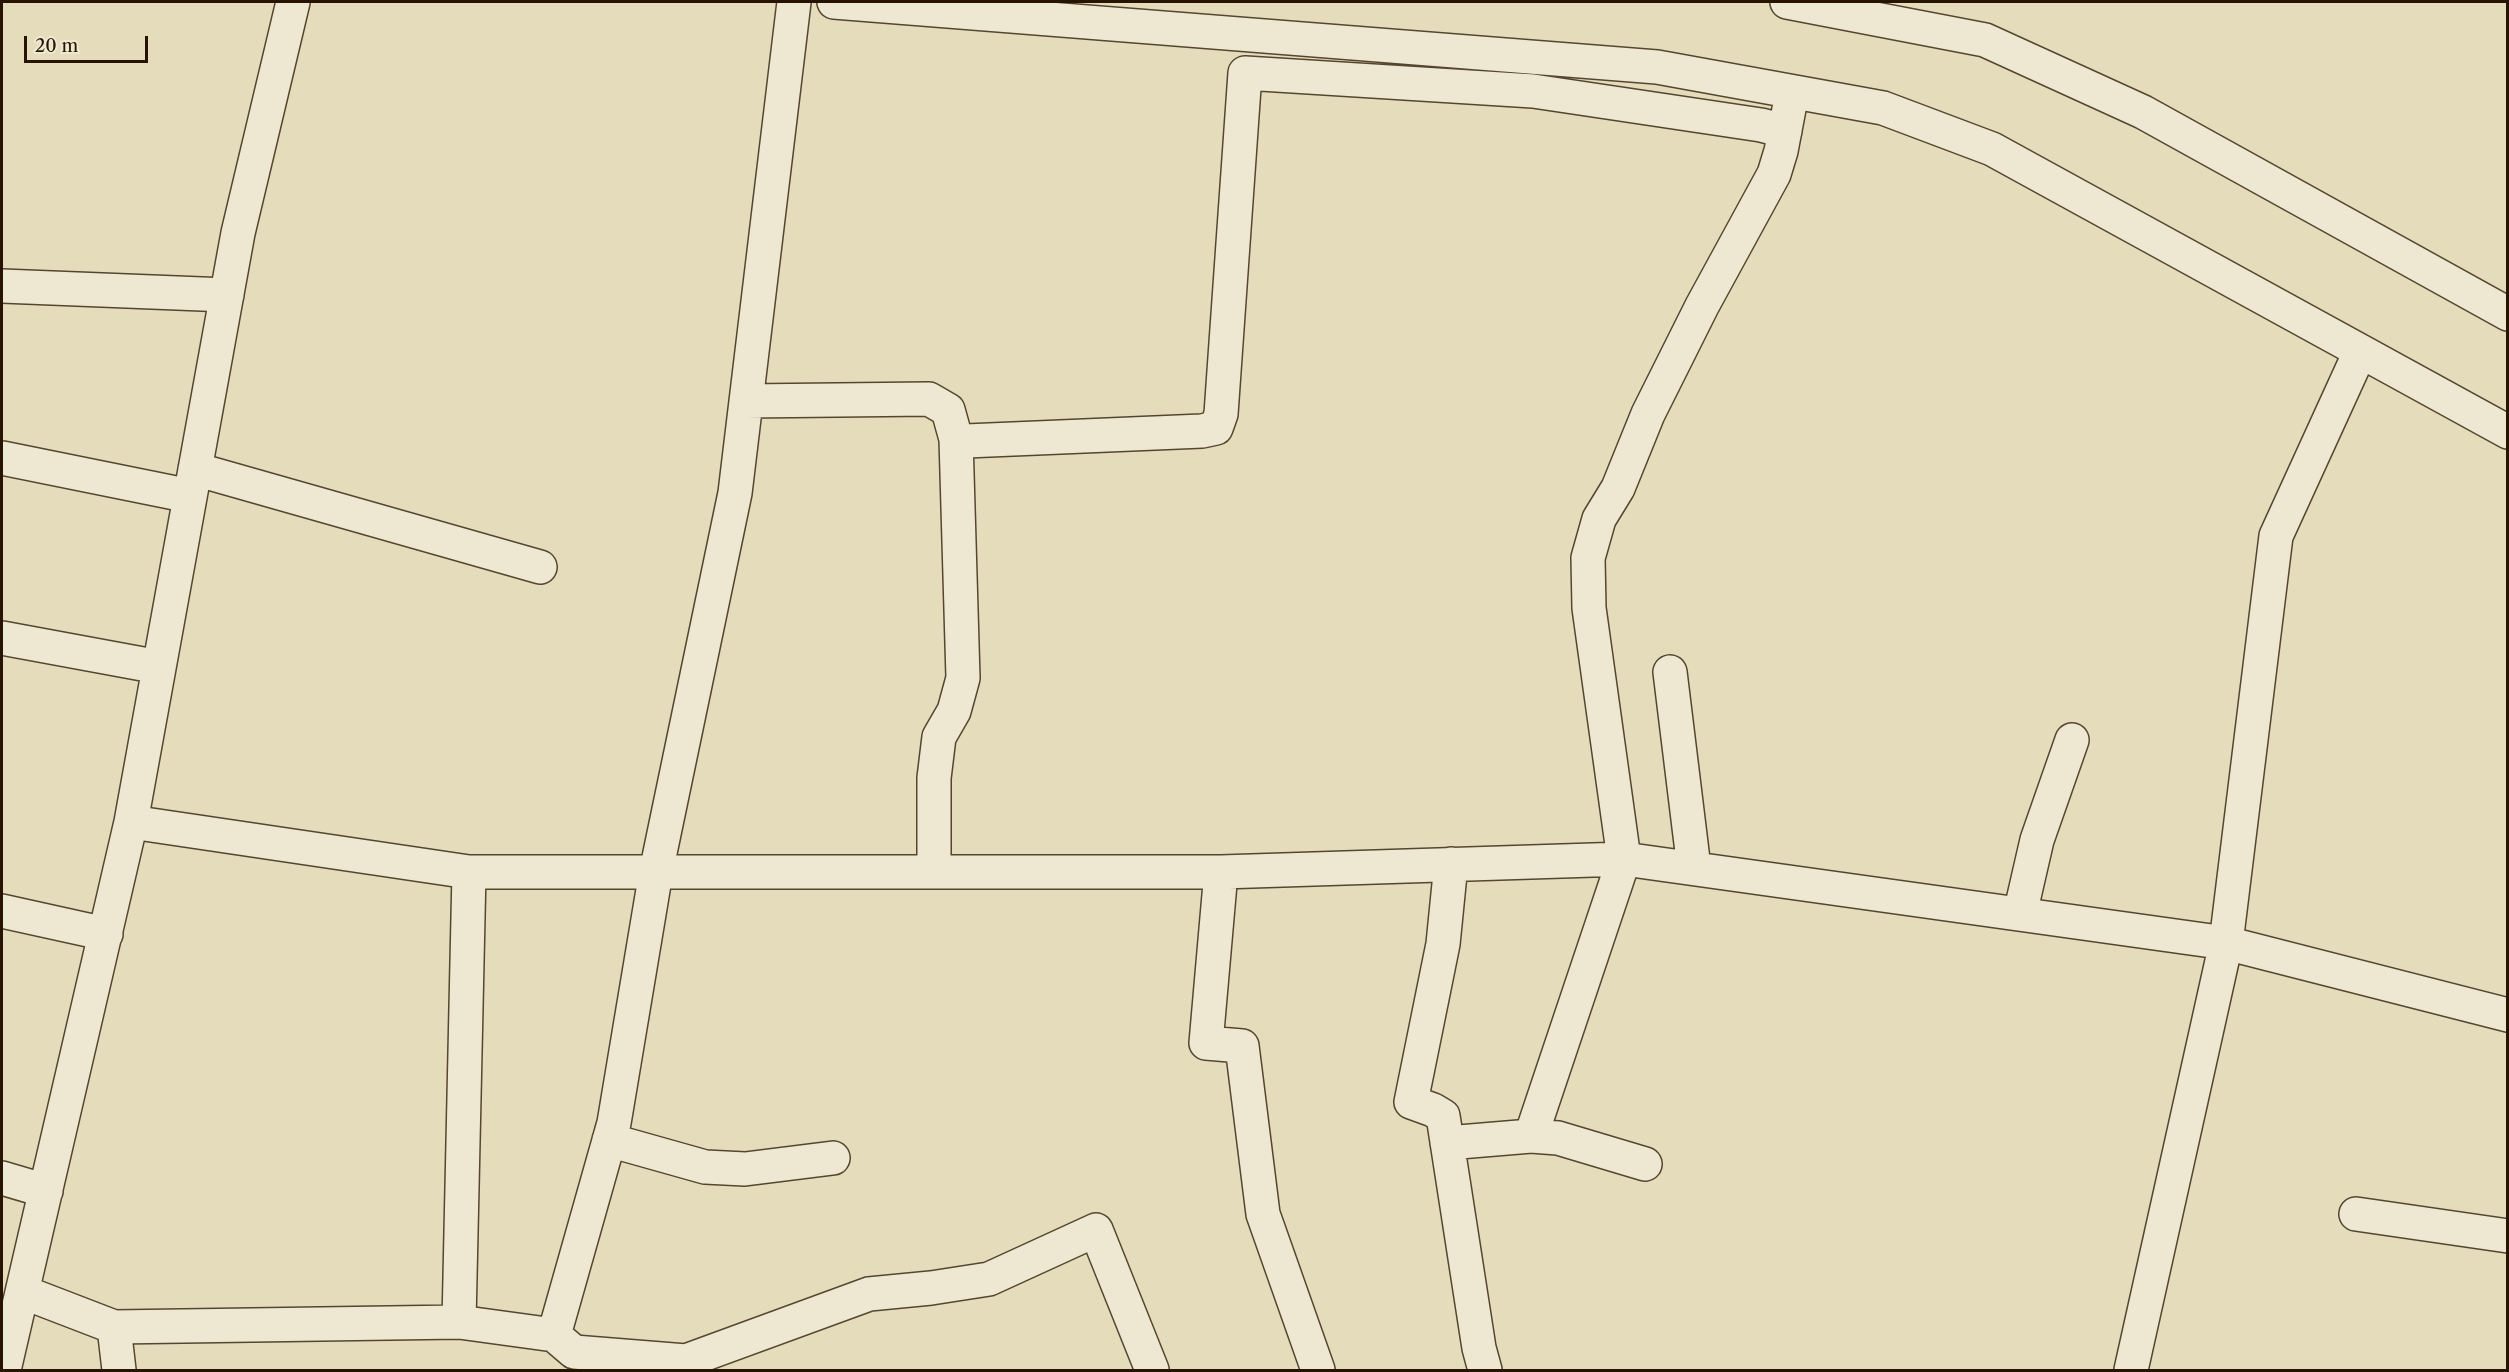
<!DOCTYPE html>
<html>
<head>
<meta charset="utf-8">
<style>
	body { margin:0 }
	#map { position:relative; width:2509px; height:1372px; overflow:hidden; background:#e5dcbc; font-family:"Libre Caslon Text",serif }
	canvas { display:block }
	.frame { position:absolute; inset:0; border:3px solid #261400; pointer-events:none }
	.scale { position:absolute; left:24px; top:36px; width:124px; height:27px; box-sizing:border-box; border:3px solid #261400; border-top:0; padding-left:8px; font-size:18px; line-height:21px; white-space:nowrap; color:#261400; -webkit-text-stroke:4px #eee8d3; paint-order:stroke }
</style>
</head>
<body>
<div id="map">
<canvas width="2509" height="1372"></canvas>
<div class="frame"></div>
<div class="scale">20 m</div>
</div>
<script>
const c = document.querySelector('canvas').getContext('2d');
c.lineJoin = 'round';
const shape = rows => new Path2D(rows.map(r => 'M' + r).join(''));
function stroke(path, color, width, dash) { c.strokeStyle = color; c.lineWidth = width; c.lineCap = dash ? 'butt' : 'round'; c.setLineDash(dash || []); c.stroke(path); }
const minor = shape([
	[834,2,1657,67,1883,108,1992,149,2508,432],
	[1787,2,1985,40,2143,112,2508,314],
	[2,286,227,295],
	[746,401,929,399,948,410,956,439,966,441,1202,431,1216,428,1221,414,1245,73,1533,91,1761,125,1785,131],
	[2,458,190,496],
	[195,469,540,567],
	[2,638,159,667],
	[1670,672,1694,868],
	[131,822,469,872,1221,872,1624,859,2226,943,2508,1015],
	[1451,864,1443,944,1411,1102,1433,1110,1443,1116,1479,1348,1485,1370],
	[934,872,934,778,939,737,954,711,963,678,956,439],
	[1221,872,1206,1043,1242,1046,1263,1214,1318,1370],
	[2,911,106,934],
	[2020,914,2037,840,2072,740],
	[1531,1136,1624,859,1589,608,1588,558,1599,519,1618,488,1648,414,1702,306,1774,174,1781,151,1789,109],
	[609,1140,705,1167,745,1169,833,1158],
	[1447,1143,1531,1136,1558,1138,1645,1164],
	[2,1178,46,1191],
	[2356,1214,2508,1236],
	[23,1292,114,1327,459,1322,554,1335,574,1352,686,1361,869,1294,931,1288,989,1279,1096,1230,1152,1370],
	[459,1322,469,872],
	[114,1327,119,1370],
	[554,1335,614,1123,656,872,735,493,794,2],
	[4,1370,131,822,238,233,293,2],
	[2131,1370,2226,943,2276,536,2360,352]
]);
stroke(minor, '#56462f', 36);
stroke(minor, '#eee8d3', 33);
</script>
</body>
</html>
